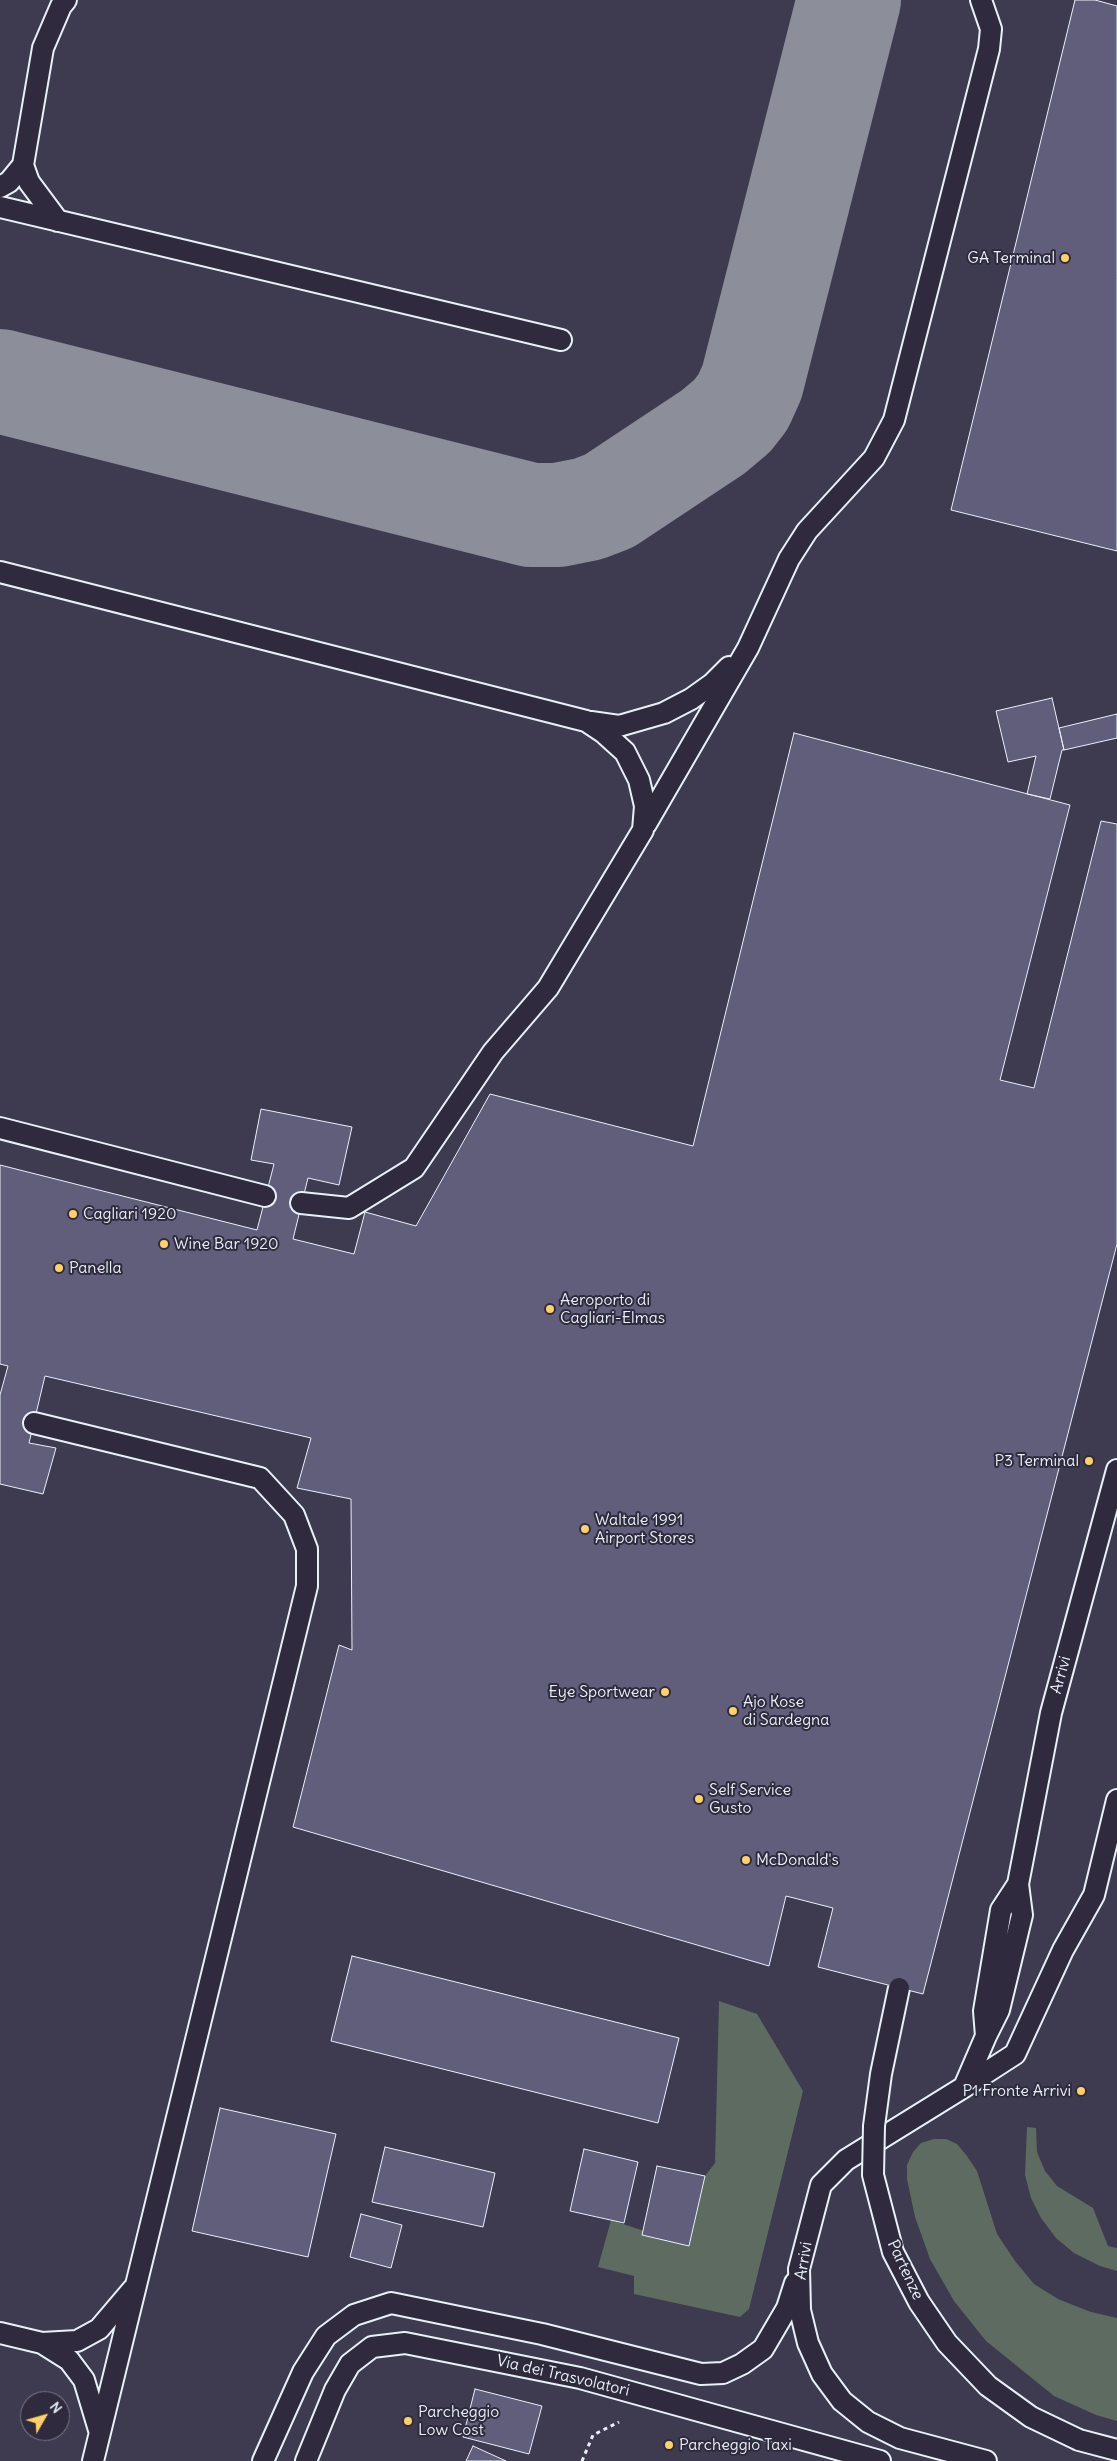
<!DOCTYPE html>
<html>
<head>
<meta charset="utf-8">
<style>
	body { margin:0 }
	#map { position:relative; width:1117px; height:2461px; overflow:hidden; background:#2f2a3d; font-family:Delius,sans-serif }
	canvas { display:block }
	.north { position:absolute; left:20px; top:2391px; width:50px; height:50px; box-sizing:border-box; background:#2f2a3d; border:1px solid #797a88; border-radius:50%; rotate:52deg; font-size:14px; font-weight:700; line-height:20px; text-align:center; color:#e8f1f8 }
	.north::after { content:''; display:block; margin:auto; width:18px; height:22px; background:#ffd166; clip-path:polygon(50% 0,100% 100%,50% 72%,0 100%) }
</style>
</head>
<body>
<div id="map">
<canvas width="1117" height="2461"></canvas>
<div class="north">N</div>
</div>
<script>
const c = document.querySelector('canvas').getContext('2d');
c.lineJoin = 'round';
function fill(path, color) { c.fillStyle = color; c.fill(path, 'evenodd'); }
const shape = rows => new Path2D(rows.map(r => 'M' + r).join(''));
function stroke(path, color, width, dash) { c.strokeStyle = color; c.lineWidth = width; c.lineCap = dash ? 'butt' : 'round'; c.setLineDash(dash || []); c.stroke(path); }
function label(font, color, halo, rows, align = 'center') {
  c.font = font + ' Delius,sans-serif'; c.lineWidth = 4; c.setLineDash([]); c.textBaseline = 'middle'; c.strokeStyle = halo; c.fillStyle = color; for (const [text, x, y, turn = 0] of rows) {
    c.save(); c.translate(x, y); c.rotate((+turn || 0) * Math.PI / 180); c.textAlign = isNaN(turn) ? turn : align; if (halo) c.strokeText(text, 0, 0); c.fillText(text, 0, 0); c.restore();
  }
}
fill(shape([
	[0,0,1117,0,1117,2461,0,2461],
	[30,2401,60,2401,60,2431,30,2431]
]), '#3e3a50');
fill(shape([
	[719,2001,757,2014,803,2091,749,2309,740,2317,634,2294,634,2276,598,2267,611,2220,689,2246,705,2176,715,2163],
	[1027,2127,1036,2128,1037,2152,1045,2171,1057,2186,1093,2208,1108,2246,1117,2248,1117,2271,1100,2266,1074,2253,1056,2238,1041,2218,1031,2198,1025,2175],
	[934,2139,946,2139,957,2144,967,2156,977,2171,997,2234,1015,2261,1034,2284,1058,2299,1091,2312,1117,2318,1117,2421,1096,2415,1054,2396,986,2341,954,2301,930,2259,915,2217,907,2179,907,2165,913,2152,921,2143]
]), '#5d6b61');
stroke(shape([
	[0,381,531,515,558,515,588,509,609,501,713,432,732,416,743,402,752,382,849,0]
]), '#8c8e9a', 104);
const building = shape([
	[1075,0,1095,0,1117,6,1117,551,951,510,1075,0],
	[1052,698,1064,750,1062,750,1050,799,1027,794,1036,756,1008,762,996,711,1052,698],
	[1117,714,1117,738,1064,750,1059,728,1117,714],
	[794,733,1070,805,1000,1080,1034,1088,1101,821,1117,824,1117,1244,923,1994,818,1967,833,1908,786,1896,769,1966,293,1827,339,1645,352,1650,351,1499,297,1488,311,1438,45,1376,29,1443,56,1448,43,1494,0,1484,0,1395,8,1366,0,1364,0,1165,257,1230,274,1164,251,1160,261,1109,352,1127,339,1185,308,1178,293,1239,354,1254,365,1212,416,1226,490,1094,693,1146,794,733],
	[352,1956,679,2038,658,2123,331,2041,352,1956],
	[220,2108,336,2134,308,2257,192,2231,220,2108],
	[385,2147,495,2173,483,2227,372,2202,385,2147],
	[584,2149,638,2162,624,2223,570,2211,584,2149],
	[657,2166,705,2176,689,2246,642,2235,657,2166],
	[361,2214,402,2225,391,2268,350,2257,361,2214],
	[475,2389,542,2406,529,2454,463,2437,475,2389],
	[473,2446,506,2461,466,2461,473,2446]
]);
fill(building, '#615e7c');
stroke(building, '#e8f1f8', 1);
const service = shape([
	[23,165,29,182,58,221],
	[0,187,9,182,23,165,43,48,61,6,66,0],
	[0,207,561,340],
	[0,572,586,721,604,733,625,752,639,780,645,806,643,830,548,988,493,1052,414,1168,349,1208,301,1203],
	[591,722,619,726,664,713,691,699,712,684,729,667],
	[646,824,748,648,789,559,807,531,874,458,894,420,989,49,991,29,981,0],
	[0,1128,265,1196],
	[34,1423,260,1478,294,1515,307,1549,307,1586,93,2461],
	[986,2036,999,2010,1022,1915,1018,1884],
	[964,2087,1015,2054,1063,1950,1094,1895,1117,1800],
	[0,2333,42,2343,69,2360,84,2380,99,2430],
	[42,2343,77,2341,99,2329,133,2289],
	[1079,2440,1117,2450],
	[263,2461,303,2372,326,2336,354,2315,391,2303,542,2334,701,2374,723,2373,742,2364,763,2349,787,2308,795,2283],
	[306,2461,335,2390,350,2364,372,2347,405,2343,580,2378,880,2461],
	[986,2461,900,2438,868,2422,842,2401,822,2374,808,2343,800,2310,799,2269,821,2185,846,2160,964,2087,986,2036,984,2011,1001,1910,1018,1884,1051,1713,1117,1470]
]);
stroke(service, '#e8f1f8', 24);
stroke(shape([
	[582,2461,593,2435,619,2422]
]), '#e8f1f8', 3, [4, 4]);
stroke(service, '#2f2a3d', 20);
const serviceBridge = shape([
	[899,1988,881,2074,874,2126,873,2175,893,2252,919,2302,947,2343,988,2386,1031,2417,1079,2440]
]);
stroke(serviceBridge, '#e8f1f8', 24, []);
stroke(serviceBridge, '#2f2a3d', 20);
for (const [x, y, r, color] of [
	[1065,258,5,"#ffd166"],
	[73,1214,5,"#ffd166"],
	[164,1244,5,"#ffd166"],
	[59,1268,5,"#ffd166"],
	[550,1309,5,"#ffd166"],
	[1089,1461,5,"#ffd166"],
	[585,1529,5,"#ffd166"],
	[665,1692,5,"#ffd166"],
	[733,1711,5,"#ffd166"],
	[699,1799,5,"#ffd166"],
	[746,1860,5,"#ffd166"],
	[1081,2091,5,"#ffd166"],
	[408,2421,5,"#ffd166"],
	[669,2445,5,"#ffd166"]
]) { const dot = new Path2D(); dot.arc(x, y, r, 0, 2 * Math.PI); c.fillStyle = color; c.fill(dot); stroke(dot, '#2f2a3d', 2); }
label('16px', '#e8f1f8', '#2f2a3d', [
	["GA Terminal",1055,258,"right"],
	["Cagliari 1920",83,1214],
	["Wine Bar 1920",174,1244],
	["Panella",69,1268],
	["Aeroporto di",560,1300],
	["Cagliari-Elmas",560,1318],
	["P3 Terminal",1079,1461,"right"],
	["Waltale 1991",595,1520],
	["Airport Stores",595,1538],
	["Eye Sportwear",655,1692,"right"],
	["Ajo Kose",743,1702],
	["di Sardegna",743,1720],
	["Self Service",709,1790],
	["Gusto",709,1808],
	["McDonald's",756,1860],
	["P1 Fronte Arrivi",1071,2091,"right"],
	["Parcheggio",418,2412],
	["Low Cost",418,2430],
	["Parcheggio Taxi",679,2445]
], 'left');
label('16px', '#e8f1f8', '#2f2a3d', [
	["Arrivi",1061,1675,-75],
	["Arrivi",804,2261,-81],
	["Partenze",905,2270,65],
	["Via dei Trasvolatori",563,2376,13]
]);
</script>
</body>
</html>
